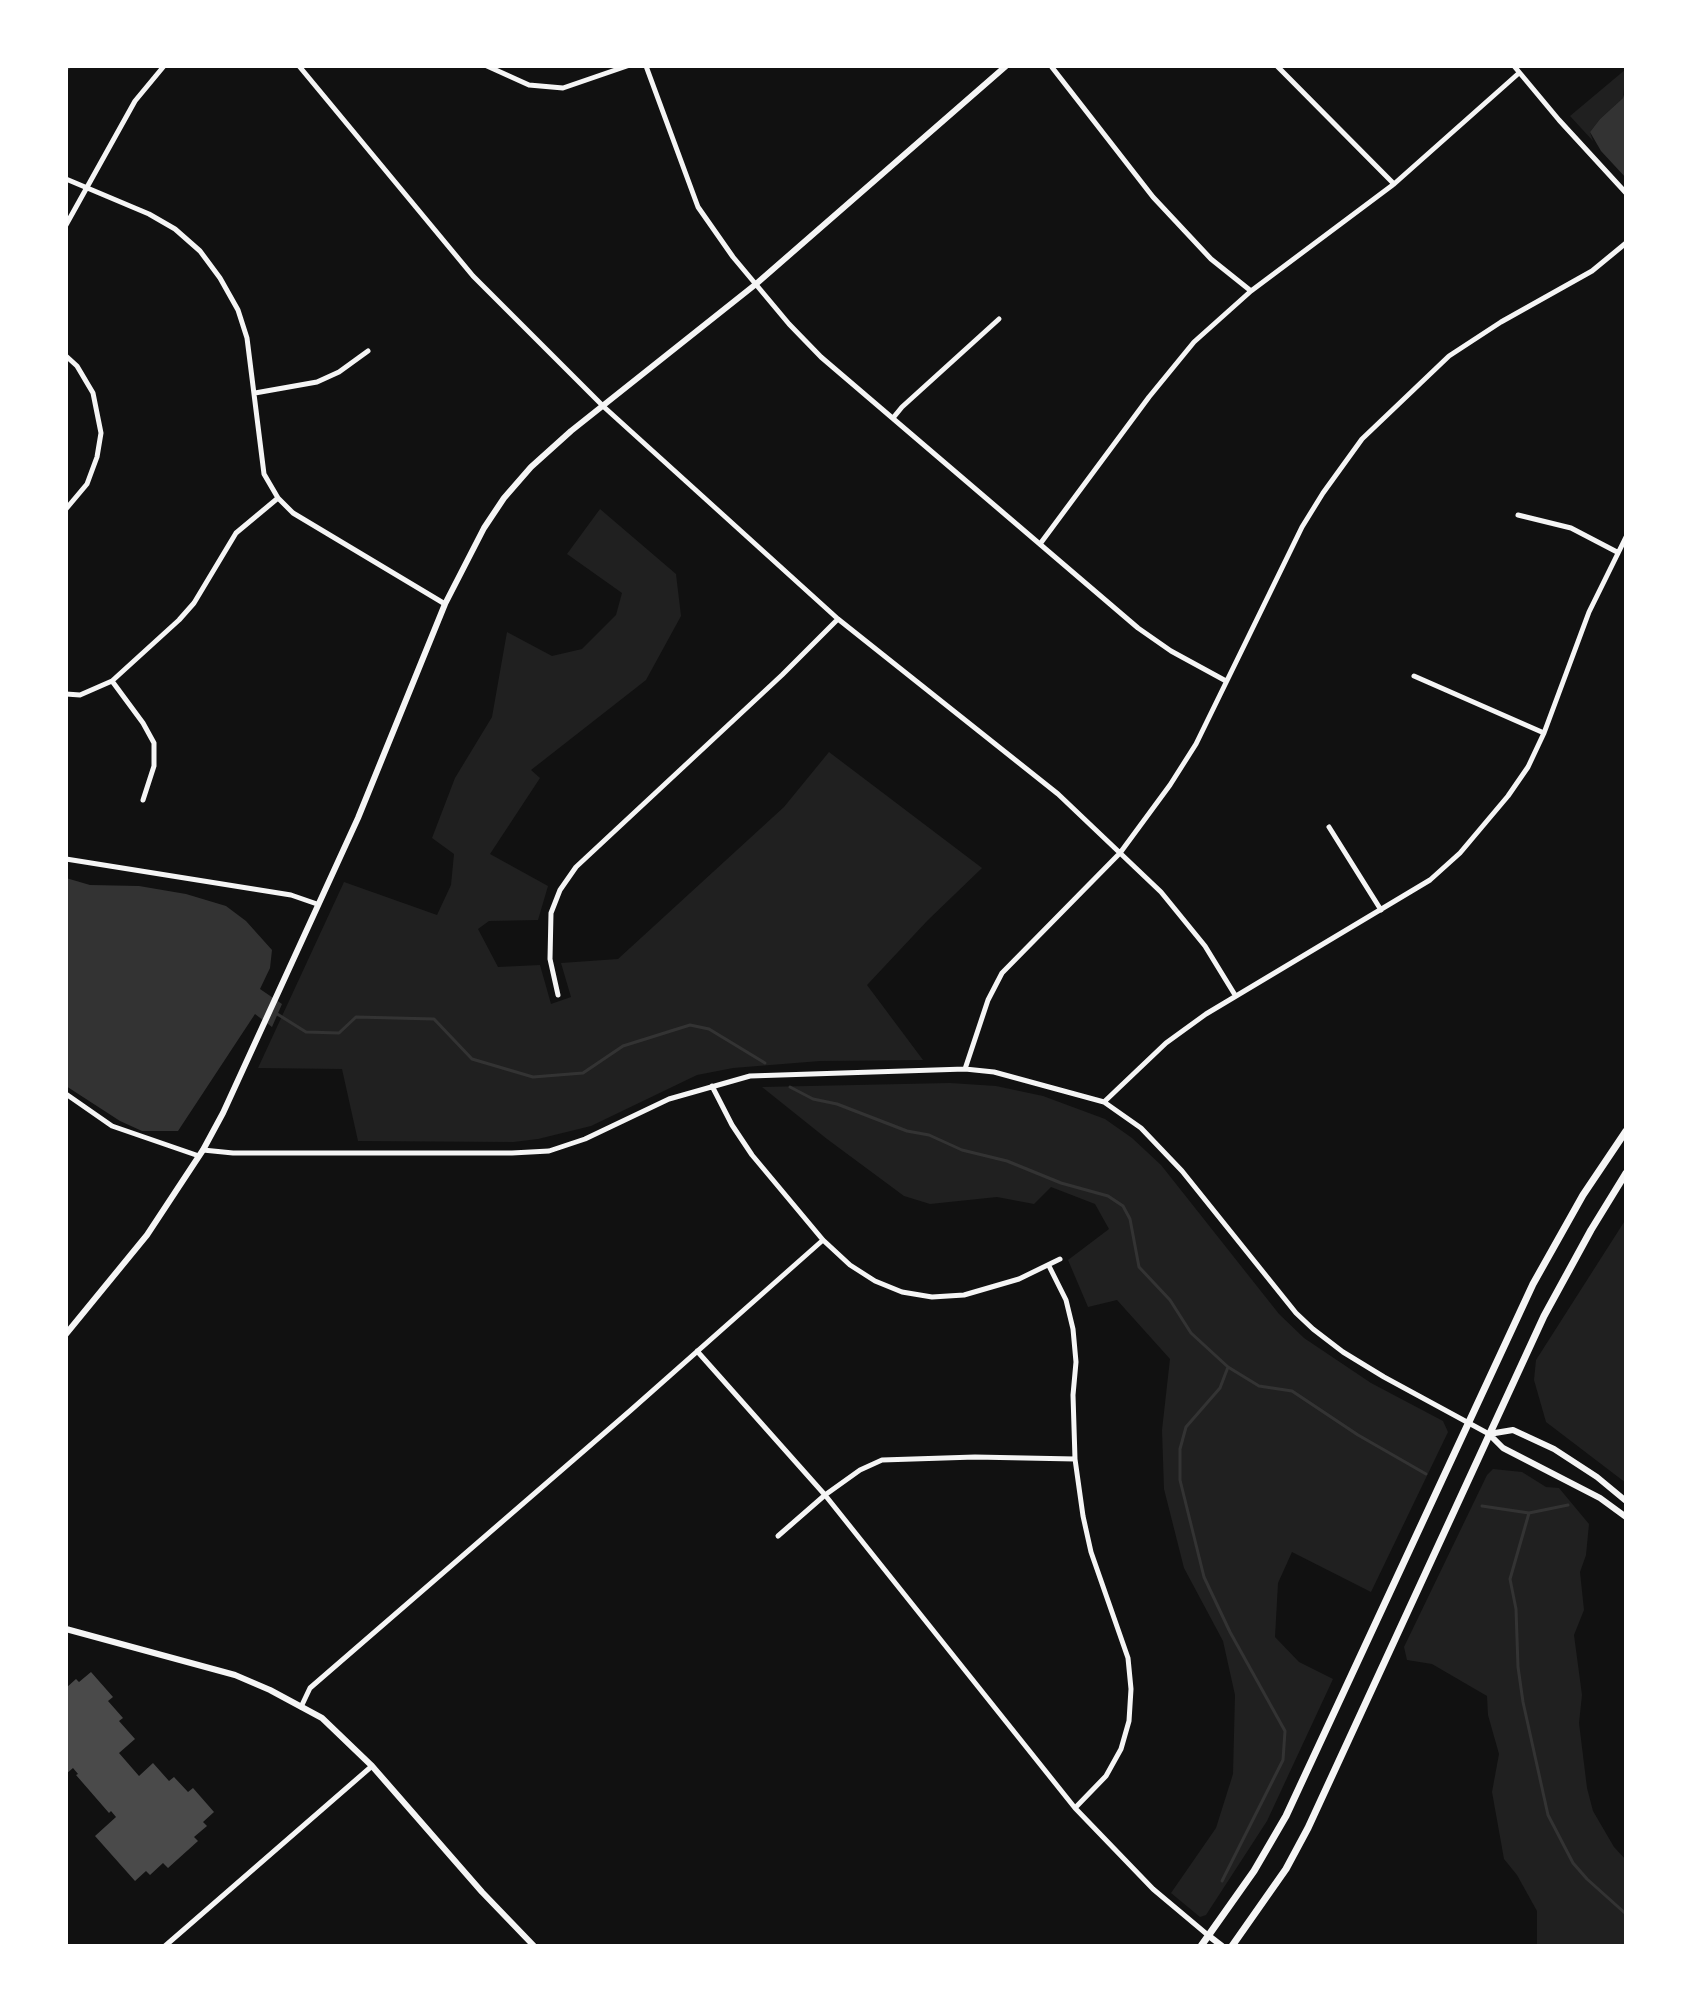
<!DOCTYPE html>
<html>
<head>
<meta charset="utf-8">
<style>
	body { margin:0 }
	#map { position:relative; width:1692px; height:2012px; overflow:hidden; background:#111; font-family:Lato,sans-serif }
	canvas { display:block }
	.frame { position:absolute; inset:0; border:68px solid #fff; pointer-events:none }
</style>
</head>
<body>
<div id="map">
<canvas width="1692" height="2012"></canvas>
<div class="frame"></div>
</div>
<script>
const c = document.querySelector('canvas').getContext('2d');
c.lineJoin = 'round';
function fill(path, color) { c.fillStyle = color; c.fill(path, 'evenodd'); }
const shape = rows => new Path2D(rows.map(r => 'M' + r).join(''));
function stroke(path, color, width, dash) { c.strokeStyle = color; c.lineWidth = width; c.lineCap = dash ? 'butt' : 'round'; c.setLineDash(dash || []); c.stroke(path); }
fill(shape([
	[1626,69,1623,98,1600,119,1590,132,1593,141,1570,116],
	[600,509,676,574,681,616,646,680,531,770,540,778,490,854,548,886,538,920,489,921,478,929,498,967,540,965,551,1004,571,997,561,963,618,959,784,807,829,752,982,868,928,920,867,985,923,1060,820,1061,733,1068,697,1075,591,1126,538,1139,513,1142,358,1141,342,1069,258,1068,344,882,437,915,451,885,454,854,432,838,455,778,492,717,507,632,552,656,582,649,616,615,622,593,567,554],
	[950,1083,996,1086,1043,1096,1105,1119,1132,1138,1161,1165,1279,1314,1304,1338,1371,1383,1443,1421,1448,1432,1371,1592,1292,1552,1278,1583,1275,1637,1299,1662,1333,1679,1267,1821,1206,1915,1200,1917,1171,1893,1216,1828,1233,1774,1235,1695,1223,1641,1184,1568,1164,1489,1162,1430,1170,1359,1117,1300,1088,1307,1068,1260,1109,1229,1095,1204,1051,1187,1034,1204,997,1197,930,1204,904,1196,827,1139,762,1087],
	[1626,1219,1626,1483,1546,1422,1534,1380,1536,1360],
	[1493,1469,1522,1472,1546,1487,1559,1488,1589,1524,1586,1555,1580,1572,1584,1610,1574,1635,1582,1695,1579,1723,1587,1788,1593,1811,1614,1847,1626,1860,1626,1946,1537,1946,1537,1911,1517,1875,1504,1859,1492,1792,1499,1754,1488,1715,1487,1696,1432,1664,1407,1660,1404,1647,1487,1475]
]), '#202020');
fill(shape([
	[1626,87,1626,178,1601,151,1590,132,1600,119,1623,98],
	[66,878,90,885,139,886,186,894,226,906,246,921,272,950,270,968,260,989,282,1004,272,1027,255,1014,178,1131,142,1131,120,1121,66,1086]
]), '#333');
stroke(shape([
	[66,70,70,66],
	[274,1012,306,1032,339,1033,356,1017,434,1019,472,1059,533,1077,583,1073,623,1046,690,1025,709,1029,765,1063],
	[790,1087,813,1099,837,1104,907,1131,929,1135,962,1150,1007,1161,1061,1183,1108,1196,1123,1206,1130,1219,1139,1267,1170,1300,1191,1333,1228,1367,1259,1386,1292,1391,1358,1435,1426,1474],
	[1482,1506,1529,1513,1568,1505],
	[1529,1513,1510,1579,1516,1609,1518,1667,1523,1702,1548,1815,1573,1863,1587,1879,1626,1914],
	[1222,1881,1283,1760,1285,1731,1230,1632,1204,1577,1180,1480,1180,1449,1186,1427,1220,1388,1228,1367]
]), '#333', 3);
fill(shape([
	[91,1672,113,1697,108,1701,123,1718,119,1721,135,1739,119,1753,139,1776,153,1763,169,1781,174,1777,188,1792,193,1788,214,1812,203,1822,207,1826,194,1837,198,1841,168,1868,163,1863,150,1875,146,1871,135,1881,95,1836,116,1817,111,1811,109,1813,76,1775,78,1774,73,1768,66,1774,66,1688,76,1679,79,1682]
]), '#4a4a4a');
stroke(shape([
	[299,66,473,276,604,407,838,619,1058,794,1161,892,1205,946,1235,995],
	[487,66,529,85,563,88,627,66],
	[646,66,698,207,733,257,789,324,821,357,1138,628,1171,651,1226,681],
	[1051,66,1153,197,1211,259,1251,291],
	[1277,66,1394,184],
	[1514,66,1559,120,1626,193],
	[66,179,149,214,175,229,200,251,220,278,238,310,247,338,264,474,278,498,293,513,445,604],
	[66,225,135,101,164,66],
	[66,356,77,366,93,393,101,433,97,457,87,484,66,509],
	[255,393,317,382,339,372,368,351],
	[893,418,902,407,999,319],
	[1518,515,1571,528,1617,552],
	[1040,544,1149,397,1194,342,1251,291,1394,184,1519,73],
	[1414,676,1544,733],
	[112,681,143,723,154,743,154,766,143,800],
	[66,694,80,695,112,681,179,620,194,603,236,533,278,498],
	[1329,827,1381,910],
	[66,859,291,895,317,904],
	[558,995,550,959,551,913,560,890,576,867,782,675,838,619],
	[965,1069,988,1000,1002,973,1120,853,1170,785,1196,744,1302,527,1323,493,1362,439,1449,356,1501,322,1592,271,1626,243],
	[712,1086,732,1125,752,1155,823,1240,850,1265,875,1281,902,1292,932,1297,964,1295,1019,1279,1060,1259],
	[66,1094,112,1126,199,1156],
	[1104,1102,1166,1043,1206,1014,1430,880,1460,853,1508,796,1528,767,1544,733,1589,612,1626,537],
	[203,1150,233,1153,512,1153,549,1151,585,1139,669,1099,750,1076,965,1069,994,1072,1104,1102,1141,1128,1182,1171,1296,1313,1313,1329,1343,1352,1384,1377,1489,1434],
	[1049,1266,1066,1300,1073,1329,1076,1362,1073,1395,1075,1459,1083,1516,1091,1552,1128,1658,1131,1689,1129,1721,1121,1749,1106,1776,1075,1808],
	[697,1351,825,1495,1075,1808,1153,1889,1209,1936],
	[778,1536,825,1495,860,1470,882,1460,975,1457,1075,1459],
	[301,1707,310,1688,631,1410,823,1240],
	[165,1946,372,1766]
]), '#f5f5f5', 5);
stroke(shape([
	[66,1334,147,1235,203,1150,223,1113,358,818,445,604,484,528,504,498,531,467,571,431,756,284,1006,66],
	[1489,1434,1503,1448,1600,1498,1626,1517],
	[1489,1434,1513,1430,1554,1449,1597,1477,1626,1501],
	[66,1629,235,1675,270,1690,322,1718,372,1766,482,1892,534,1946],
	[1209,1936,1222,1946]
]), '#f5f5f5', 6);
stroke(shape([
	[1201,1946,1254,1871,1286,1816,1533,1284,1583,1195,1626,1131],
	[1232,1946,1286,1869,1308,1828,1544,1316,1591,1230,1626,1173]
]), '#f5f5f5', 7);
</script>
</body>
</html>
